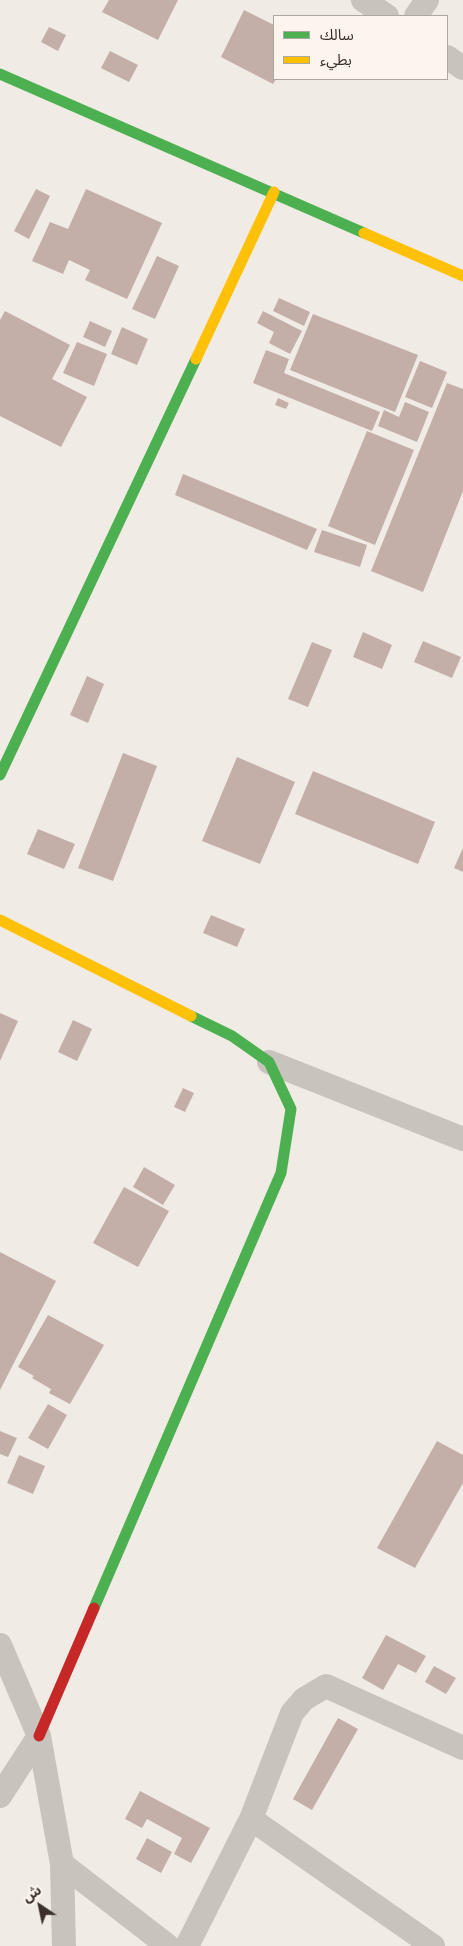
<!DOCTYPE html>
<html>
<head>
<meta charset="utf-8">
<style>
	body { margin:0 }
	#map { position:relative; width:463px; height:1946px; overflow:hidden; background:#f0ebe5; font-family:"PT Sans Narrow","Noto Sans Arabic",sans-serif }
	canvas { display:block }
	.legend { position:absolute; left:273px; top:15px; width:175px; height:65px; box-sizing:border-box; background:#fbf5ee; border:1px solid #aea6a0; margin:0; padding:6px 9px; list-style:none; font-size:15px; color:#3b302b }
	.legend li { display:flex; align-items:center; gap:10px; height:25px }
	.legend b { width:25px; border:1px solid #aea6a0 }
	.north { position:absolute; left:15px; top:1881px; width:50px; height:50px; -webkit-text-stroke:4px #fbf5ee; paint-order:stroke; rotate:326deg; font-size:14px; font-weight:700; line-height:20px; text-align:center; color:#3b302b }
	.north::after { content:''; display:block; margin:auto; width:18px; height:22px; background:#3b302b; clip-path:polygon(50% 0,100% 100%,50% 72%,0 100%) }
</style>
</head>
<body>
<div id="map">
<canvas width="463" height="1946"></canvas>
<ul class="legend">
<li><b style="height:6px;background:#4caf50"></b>سالك</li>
<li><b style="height:6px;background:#ffc107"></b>بطيء</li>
</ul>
<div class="north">ش</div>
</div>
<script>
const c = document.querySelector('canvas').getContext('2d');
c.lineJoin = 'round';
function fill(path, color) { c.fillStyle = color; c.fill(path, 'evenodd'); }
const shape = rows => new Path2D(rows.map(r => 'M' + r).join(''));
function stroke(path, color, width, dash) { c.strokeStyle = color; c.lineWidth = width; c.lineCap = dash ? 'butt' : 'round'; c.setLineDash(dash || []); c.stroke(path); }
fill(shape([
	[109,0,178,0,158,40,102,12],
	[244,10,274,25,274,79,276,79,273,84,221,57],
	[49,27,66,35,58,51,41,42],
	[110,51,138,65,129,82,101,68],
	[36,189,50,196,29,239,14,231],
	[86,189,162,223,127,299,85,280,90,270,69,260,63,274,32,261,50,222,68,229],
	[157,256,179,266,155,319,132,309],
	[279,298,310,312,304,326,273,311],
	[5,311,70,345,52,379,87,397,61,447,0,416,0,320],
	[263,311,302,331,290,354,269,343,274,332,257,323],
	[313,314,418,355,395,412,290,370],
	[90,321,112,331,105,347,83,337],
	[122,327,148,339,137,365,111,354],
	[77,342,107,354,94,386,63,373],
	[266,350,289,359,284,373,380,412,372,431,253,383],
	[420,361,447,372,432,408,405,397],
	[447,383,463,389,463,491,423,592,371,571],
	[278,398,289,403,286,409,275,405],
	[405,402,429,412,417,442,378,426,384,410,399,417],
	[367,431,414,450,375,545,328,526],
	[183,474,317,529,307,550,175,495],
	[322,530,367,545,360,567,314,552],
	[363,632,392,645,382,669,353,657],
	[423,641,461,657,452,678,414,662],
	[312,642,332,650,308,707,288,699],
	[87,676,104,684,88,723,70,715],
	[123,753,157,766,113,881,78,868],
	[237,757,295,782,260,864,202,841],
	[313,771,435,822,418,864,295,814],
	[38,829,75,844,64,869,27,854],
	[463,848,463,872,454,868],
	[211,915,245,929,237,947,203,933],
	[0,1013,18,1021,0,1061],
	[73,1020,92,1029,77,1061,58,1052],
	[183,1088,194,1093,185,1112,174,1107],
	[144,1167,175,1185,163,1205,133,1187],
	[124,1187,169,1211,138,1267,93,1243],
	[0,1252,56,1281,0,1390],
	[48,1315,104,1345,70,1404,49,1393,51,1389,32,1378,34,1376,18,1367],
	[48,1404,67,1415,48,1449,28,1438],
	[0,1431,17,1438,8,1457,0,1454],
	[437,1441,463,1455,463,1483,415,1568,377,1548],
	[19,1455,45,1466,33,1494,7,1483],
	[386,1635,426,1656,416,1673,398,1664,383,1690,362,1678],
	[434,1666,456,1678,446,1694,425,1682],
	[338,1718,358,1729,312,1810,293,1799],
	[140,1791,210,1828,191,1863,174,1854,182,1838,147,1819,142,1828,125,1819],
	[147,1838,172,1852,161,1873,136,1859]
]), '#c3afa7');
stroke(shape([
	[363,0,387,16],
	[416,16,427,0],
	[447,57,463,68],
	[269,1062,463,1139],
	[0,1645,39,1736,62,1864,64,1946],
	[0,1796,39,1736],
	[62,1864,168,1946],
	[187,1946,251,1819],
	[433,1946,251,1819,292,1713,304,1699,326,1686,463,1748]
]), '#c9c3be', 24);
stroke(shape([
	[0,74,364,233],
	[0,775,196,359],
	[94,1608,281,1173,291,1109,269,1062,232,1036,191,1016]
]), '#4caf50', 11);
stroke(shape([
	[364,233,463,276],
	[196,359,274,192],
	[0,920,191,1016]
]), '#ffc107', 11);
stroke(shape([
	[39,1736,94,1608]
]), '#c62828', 11);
</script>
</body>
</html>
